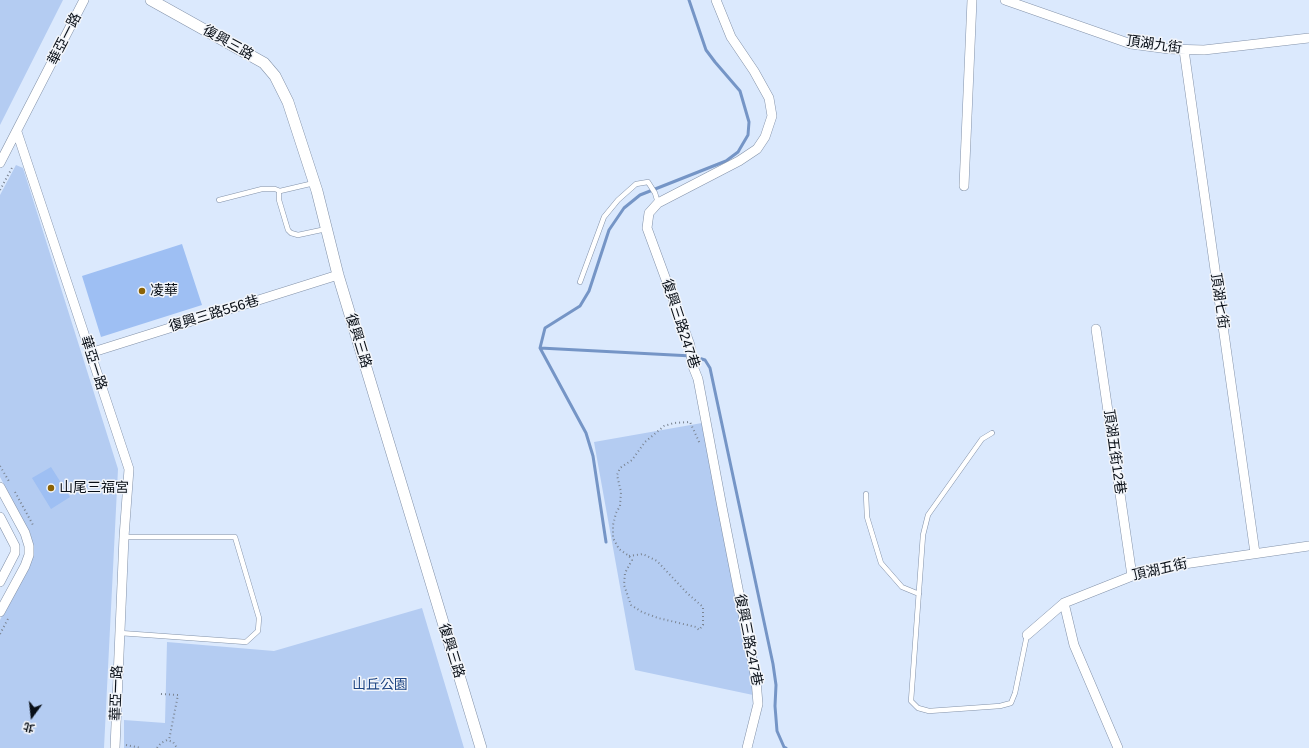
<!DOCTYPE html>
<html>
<head>
<meta charset="utf-8">
<style>
	body { margin:0 }
	#map { position:relative; width:1309px; height:748px; overflow:hidden; background:#dbe9fd; font-family:Arial,"Noto Sans TC",sans-serif }
	canvas { display:block }
	.north { position:absolute; left:12px; top:696px; width:40px; height:40px; -webkit-text-stroke:3px #f2f5fa; paint-order:stroke; rotate:195deg; font-size:11px; font-weight:700; line-height:16px; text-align:center; color:#090f17 }
	.north::after { content:''; display:block; margin:auto; width:14px; height:18px; background:#090f17; clip-path:polygon(50% 0,100% 100%,50% 72%,0 100%) }
</style>
</head>
<body>
<div id="map">
<canvas width="1309" height="748"></canvas>
<div class="north">北</div>
</div>
<script>
const c = document.querySelector('canvas').getContext('2d');
c.lineJoin = 'round';
function fill(path, color) { c.fillStyle = color; c.fill(path, 'evenodd'); }
const shape = rows => new Path2D(rows.map(r => 'M' + r).join(''));
function stroke(path, color, width, dash) { c.strokeStyle = color; c.lineWidth = width; c.lineCap = dash ? 'butt' : 'round'; c.setLineDash(dash || []); c.stroke(path); }
function label(font, color, halo, rows, align = 'center') {
  c.font = font + ' Arial,"Noto Sans TC",sans-serif'; c.lineWidth = 3; c.setLineDash([]); c.textBaseline = 'middle'; c.strokeStyle = halo; c.fillStyle = color; for (const [text, x, y, turn = 0] of rows) {
    c.save(); c.translate(x, y); c.rotate((+turn || 0) * Math.PI / 180); c.textAlign = isNaN(turn) ? turn : align; if (halo) c.strokeText(text, 0, 0); c.fillText(text, 0, 0); c.restore();
  }
}
fill(shape([
	[0,0,63,0,0,125],
	[16,165,23,168,118,469,104,748,0,748,0,620,29,566,34,549,30,533,0,477,0,195],
	[702,423,753,675,753,695,635,670,594,442],
	[422,608,464,748,124,748,124,720,165,723,167,642,274,651]
]), '#b4ccf2');
stroke(shape([
	[540,348,692,356,705,360,710,368,773,664,776,685,775,706,777,731,784,747,786,748],
	[606,542,593,456,586,433,540,348,545,328,580,306,589,291,609,230,624,208,640,195,726,161,738,152,748,135,749,122,740,91,715,62,706,50,689,0]
]), '#7595c6', 3);
fill(shape([
	[182,244,202,305,101,337,82,276],
	[51,467,70,497,51,509,32,478]
]), '#9ebff3');
const service = shape([
	[314,183,280,191,279,193,279,200,288,230,291,233,298,235,326,229],
	[219,200,262,189,275,189,280,191],
	[580,282,604,217,618,200,636,184,648,182,655,193,658,203],
	[992,433,982,439,928,515,923,535,911,701,918,708,929,711,1000,706,1011,703,1015,693,1027,635],
	[866,494,867,517,881,563,902,587,919,594],
	[120,633,246,642,258,631,259,618,235,537,124,537]
]);
const minor = shape([
	[716,0,731,37,754,71,769,98,772,116,765,137,757,149,739,161,658,203,649,213,647,228,690,345,692,364,698,379,722,507,756,680,758,704,747,748],
	[1005,0,1131,44,1169,49,1204,50,1309,38],
	[1184,50,1255,553],
	[17,132,129,469,124,537,115,748],
	[0,163,84,0],
	[964,186,972,0],
	[1096,329,1132,576],
	[90,353,338,275],
	[0,487,25,533,29,546,29,555,25,566,0,612],
	[0,517,15,546,15,553,0,582],
	[1064,603,1074,645,1118,748],
	[1027,635,1064,603,1132,576,1170,566,1309,546]
]);
const tertiary = shape([
	[151,0,264,63,275,76,288,102,317,191,338,275,481,748]
]);
stroke(service, '#8392a9', 5.5);
stroke(minor, '#8392a9', 10);
stroke(tertiary, '#8392a9', 12);
stroke(shape([
	[0,190,13,166],
	[0,466,10,483],
	[15,492,33,525],
	[629,556,643,554,657,561,687,593,703,607,703,625,699,630,696,627,658,618,642,612,631,605,624,585,625,573,632,560,629,556,619,549,613,538,613,525,616,513,620,506,621,492,617,475,620,468,632,460,645,442,664,426,674,423,690,422,700,444],
	[0,634,9,617],
	[161,694,178,695,169,740],
	[126,745,141,748],
	[157,748,161,743,167,740,173,742,177,748]
]), '#7b8593', 2, [1, 3]);
stroke(service, '#fff', 4.5);
stroke(minor, '#fff', 9);
stroke(tertiary, '#fff', 11);
for (const [x, y, r, color] of [
	[142,291,4,"#8c6306"],
	[51,488,4,"#8c6306"]
]) { const dot = new Path2D(); dot.arc(x, y, r, 0, 2 * Math.PI); c.fillStyle = color; c.fill(dot); stroke(dot, '#f2f5fa', 1.5); }
label('14px', '#090f17', '#f2f5fa', [
	["華亞一路",65,39,-63],
	["復興三路",228,43,29],
	["頂湖九街",1154,45,8],
	["頂湖七街",1219,301,82],
	["復興三路556巷",214,314,-17],
	["復興三路247巷",680,324,72],
	["復興三路",358,341,73],
	["華亞一路",93,363,72],
	["頂湖五街12巷",1114,452,82],
	["頂湖五街",1160,570,-13],
	["復興三路247巷",748,640,79],
	["復興三路",451,651,73],
	["華亞一路",117,693,-88]
]);
label('14px', '#090f17', '#f2f5fa', [
	["凌華",150,291],
	["山尾三福宮",59,488]
], 'left');
label('14px', '#1d4482', '#f2f5fa', [
	["山丘公園",380,685]
]);
</script>
</body>
</html>
